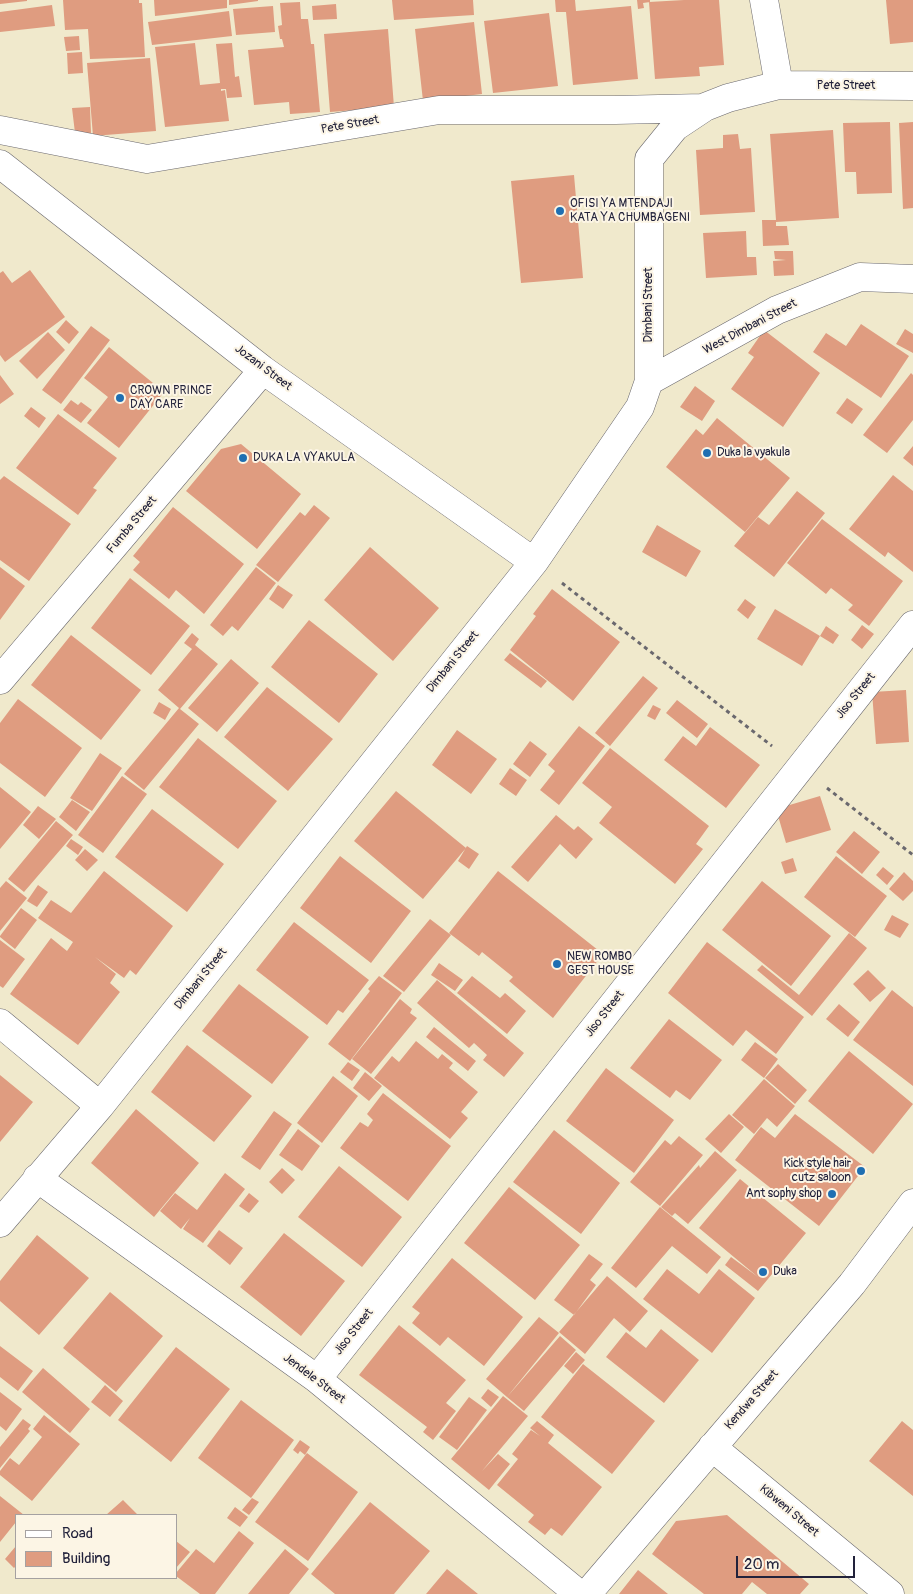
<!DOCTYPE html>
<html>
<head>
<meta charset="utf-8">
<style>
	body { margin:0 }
	#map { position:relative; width:913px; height:1594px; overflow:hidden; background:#f0e9cc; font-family:Pangolin,sans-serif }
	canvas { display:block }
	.legend { position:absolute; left:15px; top:1514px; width:162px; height:65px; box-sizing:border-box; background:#fcf5e5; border:1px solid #a5a1a1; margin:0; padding:6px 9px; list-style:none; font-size:15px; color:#22223b }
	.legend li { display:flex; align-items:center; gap:10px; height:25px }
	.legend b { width:25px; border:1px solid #a5a1a1 }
	.scale { position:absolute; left:736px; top:1556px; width:119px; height:22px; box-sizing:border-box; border:2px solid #22223b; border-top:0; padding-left:6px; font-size:15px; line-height:18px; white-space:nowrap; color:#22223b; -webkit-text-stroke:4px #fcf5e5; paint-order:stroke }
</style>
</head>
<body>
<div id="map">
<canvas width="913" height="1594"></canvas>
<ul class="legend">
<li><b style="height:6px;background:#fff"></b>Road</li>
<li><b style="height:14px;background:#df9c80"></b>Building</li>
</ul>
<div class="scale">20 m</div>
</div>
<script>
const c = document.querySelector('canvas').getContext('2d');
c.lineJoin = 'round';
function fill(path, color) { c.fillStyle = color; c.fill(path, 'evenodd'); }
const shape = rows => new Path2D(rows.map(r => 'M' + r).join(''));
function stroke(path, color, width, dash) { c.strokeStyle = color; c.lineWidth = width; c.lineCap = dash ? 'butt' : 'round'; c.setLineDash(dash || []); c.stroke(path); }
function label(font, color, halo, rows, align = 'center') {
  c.font = font + ' Pangolin,sans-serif'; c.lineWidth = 4; c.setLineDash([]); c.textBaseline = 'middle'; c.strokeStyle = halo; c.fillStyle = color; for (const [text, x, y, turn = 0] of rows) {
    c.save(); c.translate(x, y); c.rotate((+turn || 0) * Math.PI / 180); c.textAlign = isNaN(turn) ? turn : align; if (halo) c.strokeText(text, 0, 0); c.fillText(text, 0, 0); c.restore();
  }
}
fill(shape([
	[0,0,27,0,27,1,0,4],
	[63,0,139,0,139,3,142,3,145,57,90,59,88,29,65,30],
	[154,0,227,0,227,8,155,16],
	[229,0,258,0,258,1,229,5],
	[392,0,473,0,474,15,394,20],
	[555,0,575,0,576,11,631,6,638,79,573,85,566,12,556,12],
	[637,0,650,0,650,2,643,3,644,8,638,9],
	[684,0,719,0,724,65,699,67,700,76,655,79,649,2],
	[886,0,913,0,913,42,890,44],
	[300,2,301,19,308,19,311,44,314,44,320,112,290,114,289,102,254,105,248,50,284,47,282,39,280,39,278,26,282,25,280,3],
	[336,4,337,19,313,20,312,6],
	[52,5,55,26,0,32,0,12],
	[273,6,275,32,236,35,233,9],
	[229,11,232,36,152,45,148,22],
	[549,13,558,86,493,93,484,21],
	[474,22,482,94,423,101,415,29],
	[388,29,394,107,330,112,324,34],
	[79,36,80,50,66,51,64,37],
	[195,43,200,85,220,83,216,44,232,43,235,77,239,76,242,97,227,98,226,89,221,89,221,91,225,90,229,121,165,127,155,47],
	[82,52,83,73,68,74,67,53],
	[150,58,156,131,93,136,87,63],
	[90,107,91,133,75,133,72,108],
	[890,122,892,193,857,194,856,172,845,172,843,123],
	[913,122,913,208,903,209,899,123],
	[833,130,839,218,776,222,776,226,787,226,789,245,763,246,762,220,776,220,770,134],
	[738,134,740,149,751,148,755,212,700,215,696,150,723,148,723,135],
	[574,175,583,278,521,283,511,181],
	[746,231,747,257,756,257,757,275,706,278,703,233],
	[774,251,793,251,794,275,774,276,773,261,786,260,775,259],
	[30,270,65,317,5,362,0,355,0,273,3,271,12,283],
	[66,320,79,332,69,344,56,332],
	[861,324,909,356,881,398,813,352,826,333,846,346],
	[91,326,110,340,61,404,42,390],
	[905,329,913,334,913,353,896,344],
	[764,330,820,373,783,427,731,389,754,357,748,353],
	[48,332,65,350,37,379,19,361],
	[109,347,164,392,119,448,87,423,108,397,84,378],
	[911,373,913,375,913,420,887,453,863,435],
	[0,375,14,394,0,404],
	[695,386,715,401,702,421,680,407],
	[847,398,863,409,852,424,836,413],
	[71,400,78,405,81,402,92,410,81,423,63,410],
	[31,407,46,418,39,428,24,416],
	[58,414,117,458,93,488,97,490,78,515,16,468],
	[717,418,790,478,745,532,666,467,696,429,703,435],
	[241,444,301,494,257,549,186,491,221,449],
	[913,446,913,466,903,458],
	[893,475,913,491,913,572,888,552,885,557,849,529],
	[4,476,71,524,29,581,0,560,0,480],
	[797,491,825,513,774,577,734,546,758,517,769,525],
	[314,505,330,518,278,582,256,565,300,512,305,516],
	[173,507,244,564,204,614,176,590,169,599,133,570,140,562,133,556],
	[822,519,903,581,869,626,848,610,853,605,831,588,826,594,787,563],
	[657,525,701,551,686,577,642,552],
	[370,547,439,608,393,661,324,600],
	[0,567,25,586,0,620],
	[256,567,276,583,238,631,232,626,223,636,210,625],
	[130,578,190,626,151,675,91,628],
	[278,585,293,595,283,609,269,599],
	[552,589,620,642,573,701,510,650,536,616,533,614],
	[745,599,756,607,748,619,737,610],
	[775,609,820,636,802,666,757,639],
	[309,620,378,674,339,723,271,667],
	[862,625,874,634,862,649,851,640],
	[826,626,839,635,833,644,820,636],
	[192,633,199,639,195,645,218,664,180,709,199,724,144,790,124,774,179,708,158,690,192,649,184,643],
	[71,635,141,690,101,740,31,685],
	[510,653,547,681,541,688,504,660],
	[231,659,259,683,217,732,188,708],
	[643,676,658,688,610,746,595,733],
	[267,687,333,739,288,791,224,737],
	[906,690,909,742,876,744,872,692],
	[18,699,82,748,45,797,0,763,0,723],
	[677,700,708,724,697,738,666,713],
	[159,702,171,709,165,720,153,713],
	[653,705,661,709,655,720,647,716],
	[579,726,605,746,559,805,540,790,555,771,548,765],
	[710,727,760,765,726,808,664,760,683,736,696,746],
	[457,730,497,759,471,794,432,765],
	[198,738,277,801,238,849,159,787],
	[530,741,547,754,530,777,513,764],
	[610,748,709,826,696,844,703,849,675,884,599,823,612,807,582,783],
	[100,753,122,768,92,811,70,798],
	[510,768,527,780,516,796,499,784],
	[122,776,147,794,103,853,78,835],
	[0,787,31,812,0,849],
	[396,791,466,848,423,899,354,841],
	[820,796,831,830,786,843,776,809],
	[72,800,90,812,76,831,59,817],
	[38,806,56,819,39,839,23,825],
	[152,809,224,864,187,912,115,857],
	[556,815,574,830,578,826,593,839,576,859,560,844,528,882,511,867],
	[56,821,73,835,24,892,8,879],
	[854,831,880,852,862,874,836,852],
	[71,839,83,847,78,855,66,846],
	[467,846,479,854,469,869,458,861],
	[85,849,98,860,87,871,75,860],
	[340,856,411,911,371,963,300,908],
	[836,856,887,896,855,937,804,897],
	[793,858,797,871,785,874,781,862],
	[883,867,894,876,887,885,876,875],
	[104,871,173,926,136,975,130,970,124,978,95,957,116,974,110,983,120,992,78,1045,10,994,51,938,67,951,73,942,38,918,51,900,71,913],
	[498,871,603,954,553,1018,509,981,513,977,482,952,479,956,449,933],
	[904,872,913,881,913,891,903,901,889,889],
	[6,881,27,898,0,931,0,888],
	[762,881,831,936,791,986,722,930],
	[38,885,48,892,37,907,27,901],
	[21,908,37,920,15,949,0,937,0,936],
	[892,915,909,924,900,938,884,930],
	[430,919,451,935,404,992,383,976],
	[294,922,369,980,343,1013,338,1010,327,1025,256,970],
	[849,933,867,948,812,1016,757,970,762,965,799,995],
	[0,940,25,959,3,988,0,986],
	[707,942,804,1017,776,1054,746,1030,733,1046,668,993],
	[439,963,463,980,455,991,431,975],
	[868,970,886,988,870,1002,853,984],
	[379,976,402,993,350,1061,328,1044,370,991,368,989],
	[472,976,500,998,505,993,526,1011,507,1034,457,993],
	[437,980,524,1053,504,1077,483,1060,487,1055,474,1043,469,1048,417,1003],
	[239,984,309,1037,272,1084,202,1031],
	[892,990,913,1007,913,1086,853,1040],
	[400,999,412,1009,410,1013,417,1018,371,1074,352,1059],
	[839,1004,860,1022,848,1037,826,1019],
	[669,1019,722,1060,690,1100,676,1090,670,1098,630,1068],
	[434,1027,476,1061,468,1071,426,1037],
	[416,1041,438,1059,442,1054,453,1063,449,1068,478,1092,461,1112,468,1118,450,1139,374,1078,392,1056,399,1062],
	[755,1042,778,1059,764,1078,741,1060],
	[187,1045,252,1096,214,1142,151,1092],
	[849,1051,913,1104,873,1154,808,1101],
	[348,1062,360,1070,352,1081,340,1072],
	[778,1064,807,1090,795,1104,765,1078],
	[606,1068,674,1120,634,1173,566,1121],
	[365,1072,382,1086,369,1101,353,1088],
	[0,1075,33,1102,0,1142],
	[333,1076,358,1096,322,1143,297,1123],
	[764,1079,795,1106,777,1127,767,1118,754,1134,732,1115],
	[383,1093,451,1146,408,1201,340,1148,360,1122,368,1127,373,1120,367,1114],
	[136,1109,199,1163,154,1217,91,1163],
	[274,1111,292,1124,260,1170,241,1157],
	[729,1114,744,1127,721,1153,705,1139],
	[795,1114,865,1167,819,1226,735,1160,761,1127,775,1138],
	[298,1129,320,1146,302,1171,279,1155],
	[554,1130,620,1183,581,1234,513,1182],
	[679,1136,703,1155,660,1206,630,1182,665,1140,671,1145],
	[715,1151,737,1170,688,1224,675,1213,672,1216,661,1207,699,1165,700,1168],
	[339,1166,402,1217,362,1267,298,1217],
	[282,1168,295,1180,282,1194,269,1182],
	[225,1173,245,1189,203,1243,183,1229,190,1218,181,1229,160,1211,175,1193,197,1210],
	[740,1179,806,1233,758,1291,725,1265,731,1257,758,1277,699,1228],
	[509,1187,580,1245,535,1300,464,1243],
	[249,1193,259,1201,249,1213,239,1206],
	[660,1207,721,1257,707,1274,672,1246,636,1288,611,1268],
	[219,1230,243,1248,230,1265,207,1246],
	[284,1233,345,1281,301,1336,240,1287],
	[37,1235,89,1278,39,1335,0,1301,0,1281],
	[589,1254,603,1264,590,1280,596,1285,574,1315,554,1300],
	[452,1258,523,1317,484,1366,448,1337,440,1346,412,1323,420,1313,412,1307],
	[667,1269,699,1294,719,1269,755,1298,712,1353,643,1299],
	[607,1276,648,1311,630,1332,614,1318,585,1354,559,1332],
	[110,1292,163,1336,116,1392,63,1348],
	[539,1317,559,1333,507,1397,486,1379],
	[399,1325,466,1380,446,1403,456,1411,433,1440,423,1432,427,1427,359,1375],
	[661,1329,699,1360,664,1403,606,1357,626,1332,646,1348],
	[560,1336,576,1350,524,1411,507,1397],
	[0,1346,33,1371,18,1391,0,1377],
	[176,1347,230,1389,171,1462,118,1420],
	[576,1352,585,1360,573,1374,564,1366],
	[583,1364,655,1421,612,1474,541,1417],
	[43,1368,90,1409,70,1433,22,1392],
	[105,1385,123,1401,110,1417,91,1402],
	[488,1389,499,1397,491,1407,481,1398],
	[0,1392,22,1409,6,1431,0,1426],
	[503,1396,528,1416,482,1471,498,1454,510,1464,489,1490,451,1459],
	[469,1397,487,1410,457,1450,439,1437],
	[241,1400,294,1440,251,1498,198,1458],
	[44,1415,80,1444,32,1501,0,1475,0,1471,10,1458,19,1465,42,1437,33,1429],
	[23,1419,31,1425,28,1429,30,1431,0,1468,0,1447],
	[537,1421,554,1435,548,1443,602,1487,562,1536,551,1528,545,1535,528,1522,534,1515,497,1485,518,1459,512,1454,531,1430,540,1436,530,1428],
	[902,1421,913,1430,913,1496,869,1461],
	[300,1440,310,1447,305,1455,300,1451,298,1454,293,1450],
	[307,1453,358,1492,308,1561,255,1522],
	[0,1496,24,1515,16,1515,16,1522,0,1542],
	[252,1498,259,1502,249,1515,242,1510],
	[123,1500,138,1515,106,1515],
	[370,1502,430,1551,394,1594,335,1594,311,1574],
	[235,1507,248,1517,240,1527,227,1518],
	[727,1515,809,1584,800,1594,767,1594,752,1582,742,1594,704,1594,652,1554,676,1521],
	[239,1531,254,1543,215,1594,200,1594,176,1576,176,1573,196,1549,214,1563],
	[176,1541,190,1552,176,1568],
	[16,1546,16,1566,14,1568,5,1559],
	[285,1549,309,1569,289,1594,248,1594],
	[447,1569,478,1594,426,1594],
	[638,1570,668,1594,619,1594]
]), '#df9c80');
const minor = shape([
	[764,0,779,85],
	[0,130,147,159,439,110,615,110,703,108],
	[0,164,263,370,534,562],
	[649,381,777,310,860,277,913,279],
	[0,680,263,370],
	[0,1023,100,1106],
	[37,1178,317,1379,579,1594],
	[0,1223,100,1106,534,562,640,407,649,381,649,159,675,127,705,107,728,98,779,85,913,86],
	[317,1379,913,625],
	[712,1447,890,1594],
	[587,1594,852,1284,913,1203]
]);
stroke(minor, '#6a686e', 29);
stroke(shape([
	[562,583,772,746],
	[827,788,913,855]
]), '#6a686e', 3, [4, 4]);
stroke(minor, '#fff', 28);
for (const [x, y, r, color] of [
	[560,211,5,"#1f6fb2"],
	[120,398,5,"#1f6fb2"],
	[707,453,5,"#1f6fb2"],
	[243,458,5,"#1f6fb2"],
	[557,964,5,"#1f6fb2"],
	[861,1171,5,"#1f6fb2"],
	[832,1194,5,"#1f6fb2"],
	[763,1272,5,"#1f6fb2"]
]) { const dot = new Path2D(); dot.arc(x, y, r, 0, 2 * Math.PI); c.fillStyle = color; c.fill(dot); stroke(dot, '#fcf5e5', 2); }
label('12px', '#22223b', '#fcf5e5', [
	["Pete Street",846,86],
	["Pete Street",350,125,-10],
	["Dimbani Street",649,305,-90],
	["West Dimbani Street",750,327,-28],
	["Jozani Street",263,368,37],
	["Fumba Street",132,525,-50],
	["Dimbani Street",453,662,-51],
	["Jiso Street",856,696,-51],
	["Dimbani Street",201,979,-51],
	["Jiso Street",605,1014,-52],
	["Jiso Street",354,1332,-52],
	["Jendele Street",314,1379,37],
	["Kendwa Street",752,1400,-49],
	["Kibweni Street",789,1511,40]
]);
label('12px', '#22223b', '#fcf5e5', [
	["OFISI YA MTENDAJI",570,204],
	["KATA YA CHUMBAGENI",570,218],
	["CROWN PRINCE",130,391],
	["DAY CARE",130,405],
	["Duka la vyakula",717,453],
	["DUKA LA VYAKULA",253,458],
	["NEW ROMBO",567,957],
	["GEST HOUSE",567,971],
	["Kick style hair",851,1164,"right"],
	["cutz saloon",851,1178,"right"],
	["Ant sophy shop",822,1194,"right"],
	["Duka",773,1272]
], 'left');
</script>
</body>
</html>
